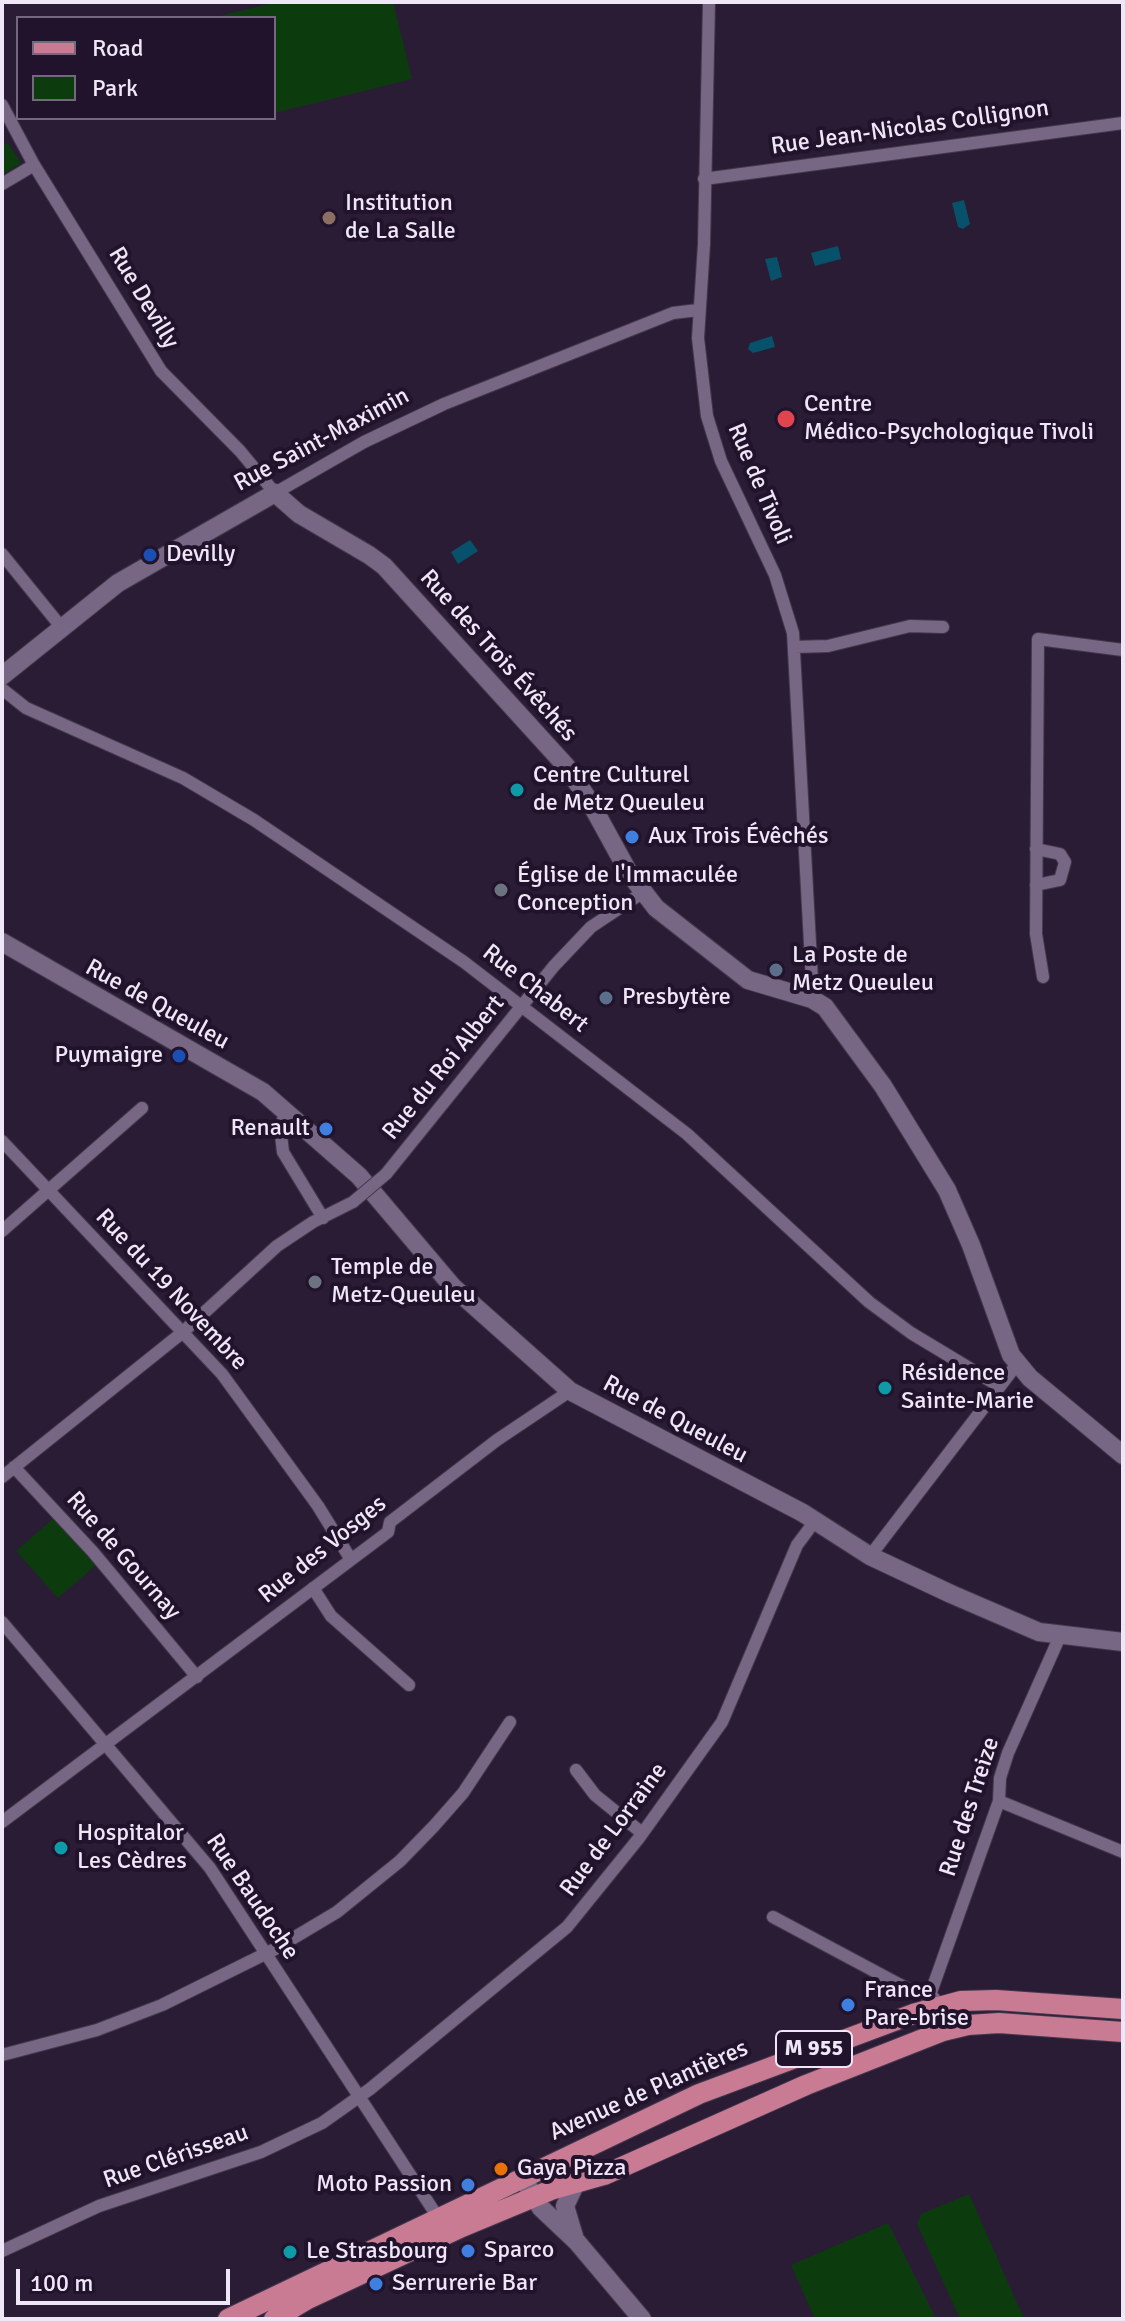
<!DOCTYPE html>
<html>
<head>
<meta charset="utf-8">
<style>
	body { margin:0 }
	#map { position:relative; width:1125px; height:2321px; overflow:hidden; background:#2a1c35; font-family:Signika,sans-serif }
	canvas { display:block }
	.frame { position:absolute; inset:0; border:4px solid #efe7f7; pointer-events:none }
	.legend { position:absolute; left:16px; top:16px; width:260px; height:104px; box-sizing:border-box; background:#21132b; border:2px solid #73687d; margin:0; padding:10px 14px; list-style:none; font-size:24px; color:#efe7f7 }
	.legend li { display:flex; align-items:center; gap:16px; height:40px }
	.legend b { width:40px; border:2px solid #73687d }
	.scale { position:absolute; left:16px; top:2269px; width:214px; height:36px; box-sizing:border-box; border:4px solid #efe7f7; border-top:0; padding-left:10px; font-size:24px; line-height:28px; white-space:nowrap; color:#efe7f7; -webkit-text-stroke:6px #21132b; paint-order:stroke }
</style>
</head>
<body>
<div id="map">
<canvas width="1125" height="2321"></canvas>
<div class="frame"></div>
<ul class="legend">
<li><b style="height:10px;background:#c87b93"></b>Road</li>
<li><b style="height:22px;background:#0c3c0e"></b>Park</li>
</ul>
<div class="scale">100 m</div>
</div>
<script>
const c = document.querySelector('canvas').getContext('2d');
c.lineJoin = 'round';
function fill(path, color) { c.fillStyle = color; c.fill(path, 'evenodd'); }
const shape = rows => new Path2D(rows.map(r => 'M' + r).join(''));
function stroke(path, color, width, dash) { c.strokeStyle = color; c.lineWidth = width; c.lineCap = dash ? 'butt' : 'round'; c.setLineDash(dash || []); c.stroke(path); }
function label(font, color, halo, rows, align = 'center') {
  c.font = font + ' Signika,sans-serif'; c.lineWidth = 8; c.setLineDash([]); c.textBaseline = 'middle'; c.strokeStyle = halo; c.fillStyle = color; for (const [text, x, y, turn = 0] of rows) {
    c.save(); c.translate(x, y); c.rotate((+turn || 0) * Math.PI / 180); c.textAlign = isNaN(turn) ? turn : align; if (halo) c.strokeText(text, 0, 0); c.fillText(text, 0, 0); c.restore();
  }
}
fill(shape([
	[276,2,393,2,412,79,274,113,274,18,212,18],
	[8,143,21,163,2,175,2,146],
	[53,1519,96,1565,58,1598,16,1551],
	[969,2194,1024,2319,960,2319,917,2224,921,2214],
	[888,2223,936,2319,815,2319,791,2265]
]), '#0c3c0e');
fill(shape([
	[964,200,970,224,963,229,958,227,952,203],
	[838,246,841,259,815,266,811,253],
	[777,257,782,277,771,281,765,259],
	[772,336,775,347,753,353,748,349,750,343],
	[470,540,478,551,458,564,451,552]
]), '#07516a');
const street = shape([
	[709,2,704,244,698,338,707,416,721,461,775,575,793,633,812,980],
	[2,105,34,165,161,371,240,451,275,493,364,442,444,404,673,313,698,310],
	[704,179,1123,123],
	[2,184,34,165],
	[2,554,62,628],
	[794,647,828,646,910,626,943,627],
	[2,689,26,708,183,778,254,820,464,962,687,1134,869,1302,911,1333,999,1386],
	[1036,849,1060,854,1065,862,1060,880,1036,885],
	[1043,977,1036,934,1038,639,1123,650],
	[287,1112,280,1126,283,1152,323,1218],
	[2,1141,222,1374,318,1506,350,1558],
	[386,1174,554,966,591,927,642,893],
	[2,1231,142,1108],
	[14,1467,93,1552,197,1677],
	[2,1477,183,1332,277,1246,313,1222,353,1202],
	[870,1556,1017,1364],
	[313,1588,331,1616,409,1685],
	[2,1622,210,1868,439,2219],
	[576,1770,595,1795,642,1833],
	[999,1801,1123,1852],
	[2,1822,388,1532,390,1522,497,1440,570,1391],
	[773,1917,906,1988,934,1998],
	[930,1995,999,1801,1000,1778,1008,1753,1060,1636],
	[2,2055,97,2030,162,2005,275,1949,337,1912,400,1861,434,1826,463,1793,510,1722],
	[2,2251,99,2206,261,2152,322,2123,370,2089,567,1927,639,1838,722,1722,797,1545,815,1521]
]);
const secondary = shape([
	[2,676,118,583,275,493,299,514,369,555,384,566,566,766,590,802,629,873,656,908,748,980,812,999,825,1007,883,1086,947,1190,971,1245,1011,1355,1030,1378,1123,1455],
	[2,942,263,1092,359,1176,453,1287,570,1391,803,1513,870,1556,951,1594,1039,1632,1123,1642],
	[527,2185,541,2208,577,2242,642,2319],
	[574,2236,565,2206,575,2185]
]);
const primary = shape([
	[228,2319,699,2094,913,2014,961,2001,996,2000,1123,2009],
	[274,2319,308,2299,462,2227,551,2190,604,2175,806,2085,943,2031,968,2025,999,2023,1123,2032]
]);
stroke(street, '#43384c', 14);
stroke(secondary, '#43384c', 20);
stroke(primary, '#43384c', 22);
stroke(street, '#776784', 12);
stroke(secondary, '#776784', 18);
stroke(primary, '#c87b93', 20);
const streetBridge = shape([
	[353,1202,386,1174]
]);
stroke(streetBridge, '#43384c', 14, []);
stroke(streetBridge, '#776784', 12);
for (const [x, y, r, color] of [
	[329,218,8,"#8d6e63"],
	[786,419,10,"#e0444e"],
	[150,555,8,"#1a4fb4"],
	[517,790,8,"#0f9aa8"],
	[632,837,8,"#3f7fe0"],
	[501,890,8,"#6b7280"],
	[776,970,8,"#5c6f8a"],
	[606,998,8,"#5c6f8a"],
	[179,1056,8,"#1a4fb4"],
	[326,1129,8,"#3f7fe0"],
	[315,1282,8,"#6b7280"],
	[885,1388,8,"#0f9aa8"],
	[61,1848,8,"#0f9aa8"],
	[848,2005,8,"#3f7fe0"],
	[501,2169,8,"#e8710a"],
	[468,2185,8,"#3f7fe0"],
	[468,2251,8,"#3f7fe0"],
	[290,2252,8,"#0f9aa8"],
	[376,2284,8,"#3f7fe0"]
]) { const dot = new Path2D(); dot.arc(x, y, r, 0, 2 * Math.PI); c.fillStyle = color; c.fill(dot); stroke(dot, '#21132b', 3); }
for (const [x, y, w] of [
	[814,2049,76]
]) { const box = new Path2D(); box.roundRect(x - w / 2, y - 18, w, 36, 6); c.fillStyle = '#21132b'; c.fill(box); stroke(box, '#efe7f7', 2); }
label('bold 22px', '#efe7f7', null, [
	["M 955",814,2049]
]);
label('24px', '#efe7f7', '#21132b', [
	["Rue Jean-Nicolas Collignon",910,128,-8],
	["Rue Devilly",143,298,59],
	["Rue Saint-Maximin",322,440,-28],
	["Rue de Tivoli",759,484,67],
	["Rue des Trois Évêchés",498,656,48],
	["Rue Chabert",535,989,38],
	["Rue de Queuleu",157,1005,29],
	["Rue du Roi Albert",444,1068,-51],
	["Rue du 19 Novembre",171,1290,47],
	["Rue de Queuleu",675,1420,28],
	["Rue des Vosges",323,1550,-39],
	["Rue de Gournay",123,1556,49],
	["Rue des Treize",970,1807,-72],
	["Rue de Lorraine",614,1830,-53],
	["Rue Baudoche",252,1897,56],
	["Avenue de Plantières",649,2091,-24],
	["Rue Clérisseau",176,2157,-19]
]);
label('24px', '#efe7f7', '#21132b', [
	["Institution",345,204],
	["de La Salle",345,232],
	["Centre",804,405],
	["Médico-Psychologique Tivoli",804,433],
	["Devilly",166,555],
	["Centre Culturel",533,776],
	["de Metz Queuleu",533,804],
	["Aux Trois Évêchés",648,837],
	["Église de l'Immaculée",517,876],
	["Conception",517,904],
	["La Poste de",792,956],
	["Metz Queuleu",792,984],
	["Presbytère",622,998],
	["Puymaigre",163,1056,"right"],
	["Renault",310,1129,"right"],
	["Temple de",331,1268],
	["Metz-Queuleu",331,1296],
	["Résidence",901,1374],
	["Sainte-Marie",901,1402],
	["Hospitalor",77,1834],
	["Les Cèdres",77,1862],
	["France",864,1991],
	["Pare-brise",864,2019],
	["Gaya Pizza",517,2169],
	["Moto Passion",452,2185,"right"],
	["Sparco",484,2251],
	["Le Strasbourg",306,2252],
	["Serrurerie Bar",392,2284]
], 'left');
</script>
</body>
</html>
